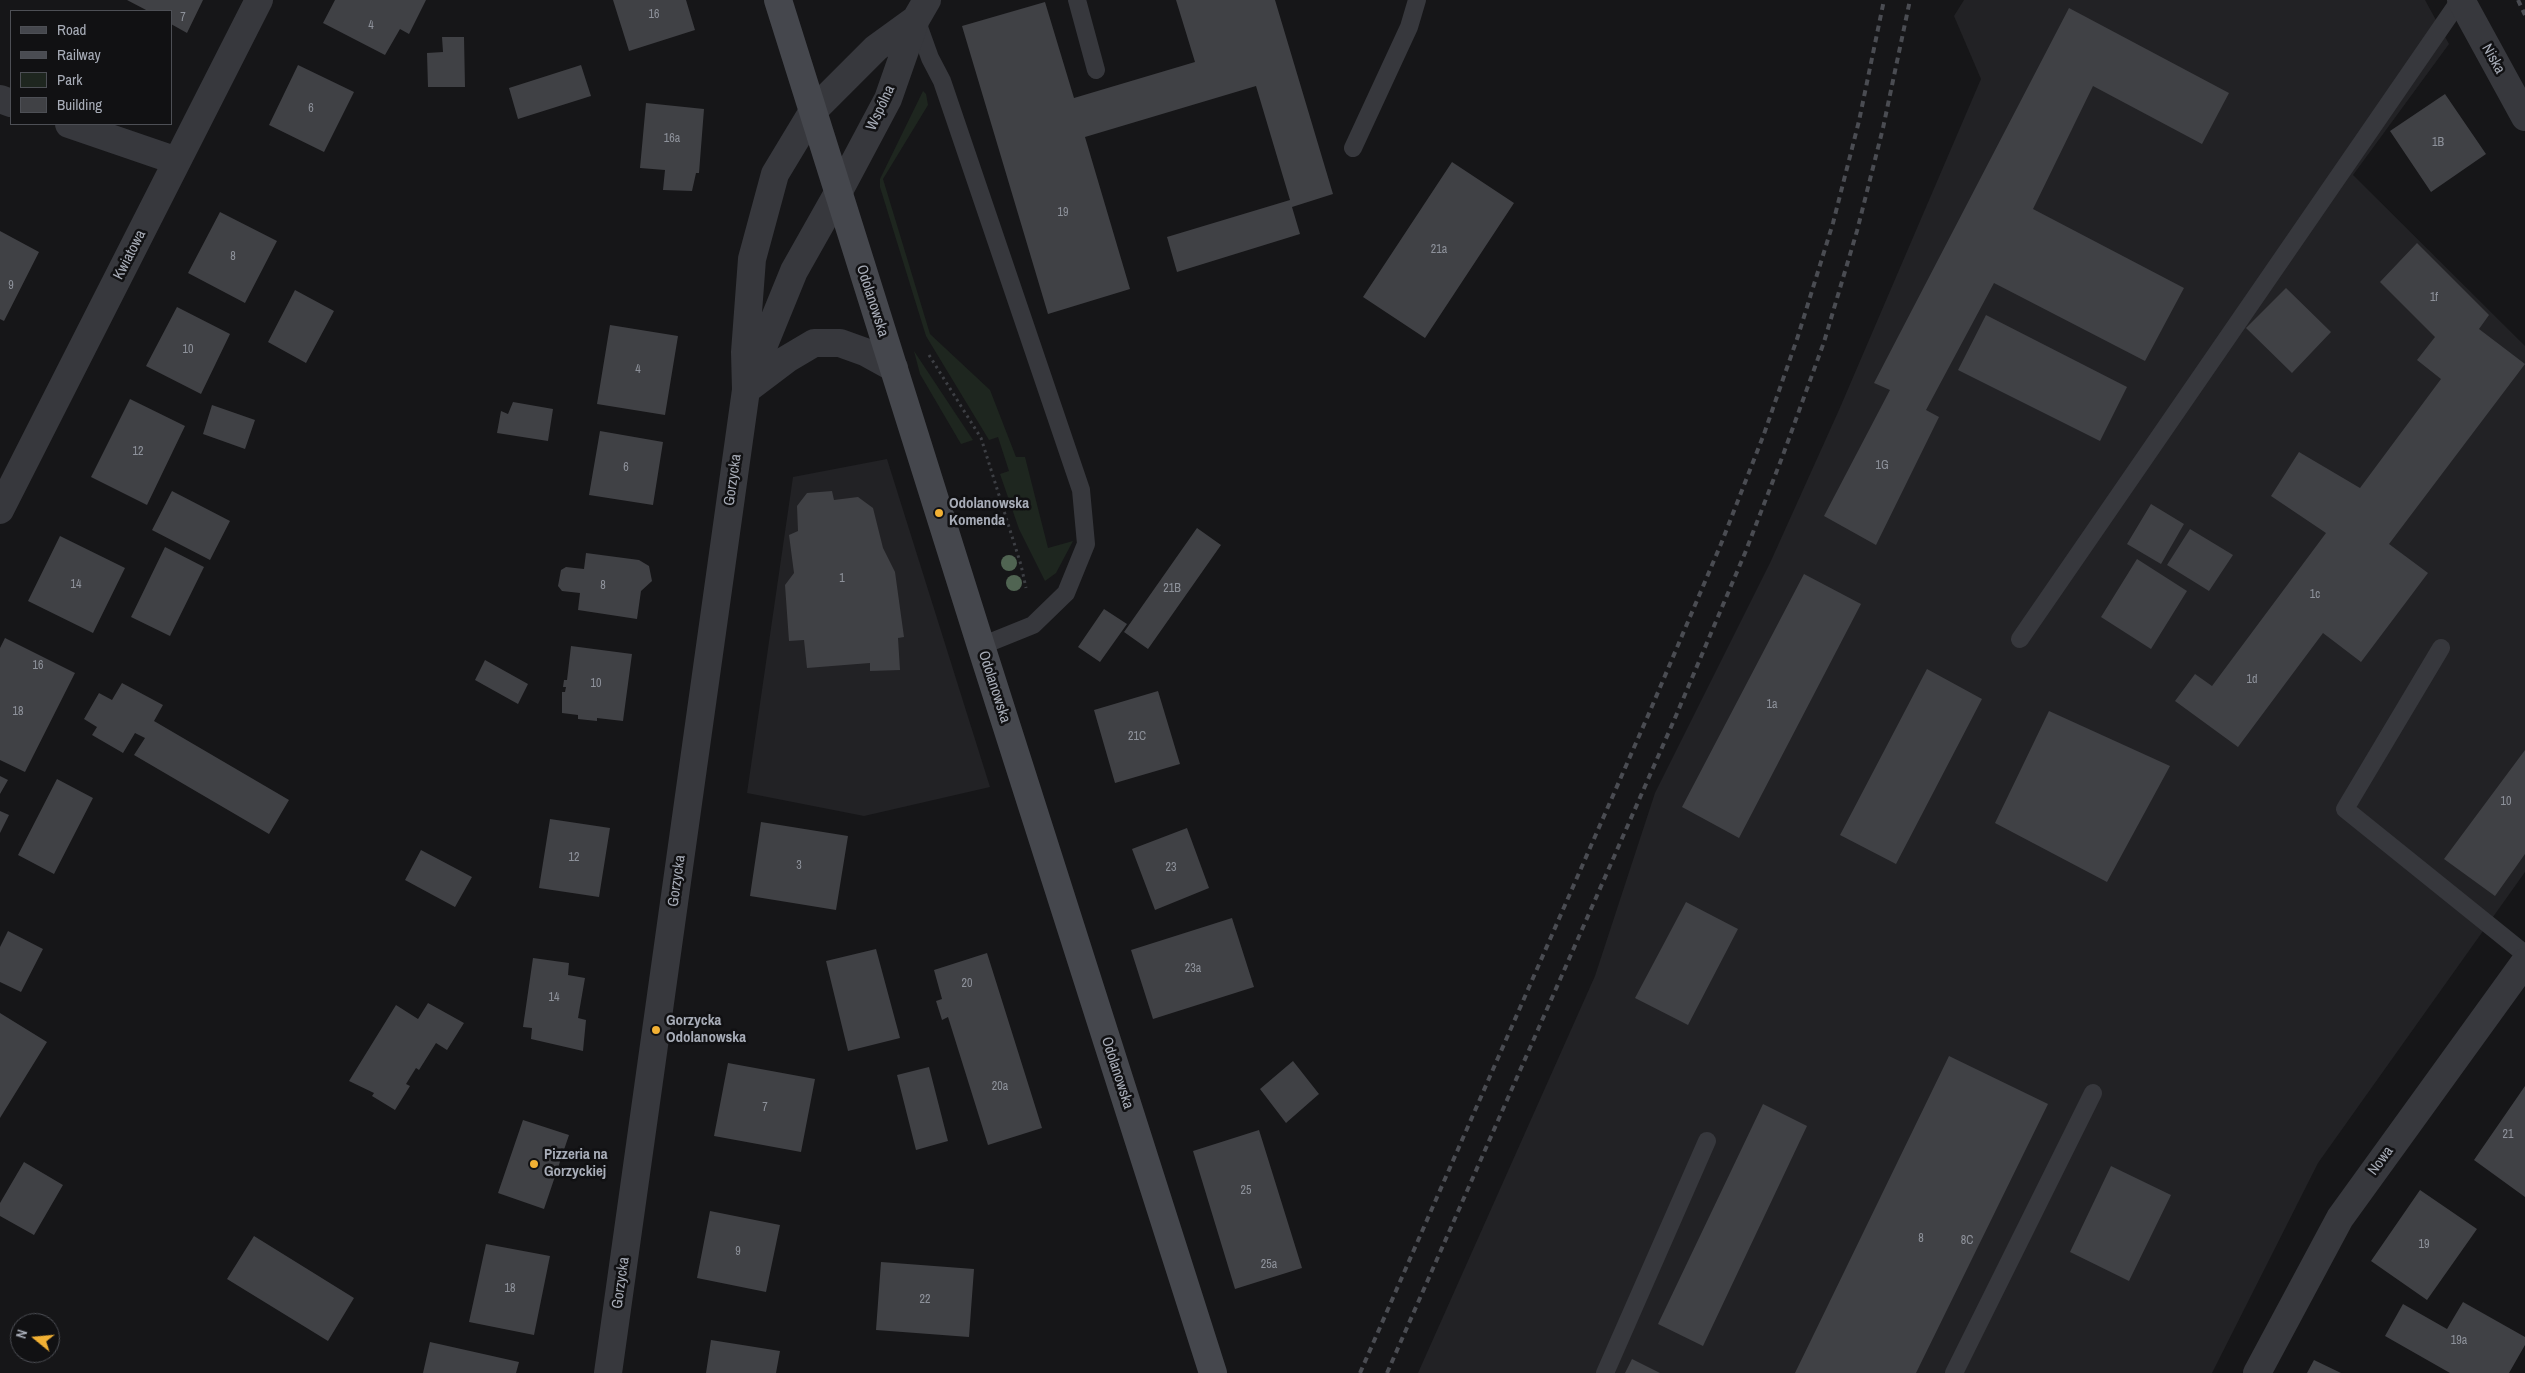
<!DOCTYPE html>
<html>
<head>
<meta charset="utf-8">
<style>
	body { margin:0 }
	#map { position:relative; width:2525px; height:1373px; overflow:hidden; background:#161618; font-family:"Archivo Narrow",sans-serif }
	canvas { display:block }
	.legend { position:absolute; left:10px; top:10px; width:162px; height:115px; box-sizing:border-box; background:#111113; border:1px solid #4d4f55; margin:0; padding:6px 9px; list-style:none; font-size:15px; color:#a8adb8 }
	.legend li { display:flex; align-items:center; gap:10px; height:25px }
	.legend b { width:25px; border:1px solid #4d4f55 }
	.north { position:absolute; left:10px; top:1313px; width:50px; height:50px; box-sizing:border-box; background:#111113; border:1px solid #4d4f55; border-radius:50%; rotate:287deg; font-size:14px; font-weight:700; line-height:20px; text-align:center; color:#a8adb8 }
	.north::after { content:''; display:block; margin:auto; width:18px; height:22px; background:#f2b134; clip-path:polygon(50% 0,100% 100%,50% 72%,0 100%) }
</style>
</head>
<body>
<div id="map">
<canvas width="2525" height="1373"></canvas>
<ul class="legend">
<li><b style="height:6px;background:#45474d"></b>Road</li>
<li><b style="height:6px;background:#4a4c52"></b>Railway</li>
<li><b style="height:14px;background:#1e261f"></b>Park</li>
<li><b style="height:14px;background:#404145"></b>Building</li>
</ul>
<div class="north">N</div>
</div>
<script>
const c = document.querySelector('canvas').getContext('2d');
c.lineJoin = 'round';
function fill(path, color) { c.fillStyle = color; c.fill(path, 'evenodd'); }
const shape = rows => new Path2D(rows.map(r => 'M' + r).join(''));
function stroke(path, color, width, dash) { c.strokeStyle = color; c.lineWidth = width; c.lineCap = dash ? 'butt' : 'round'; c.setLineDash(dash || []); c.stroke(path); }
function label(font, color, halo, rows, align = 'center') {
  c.font = font + ' "Archivo Narrow",sans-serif'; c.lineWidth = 5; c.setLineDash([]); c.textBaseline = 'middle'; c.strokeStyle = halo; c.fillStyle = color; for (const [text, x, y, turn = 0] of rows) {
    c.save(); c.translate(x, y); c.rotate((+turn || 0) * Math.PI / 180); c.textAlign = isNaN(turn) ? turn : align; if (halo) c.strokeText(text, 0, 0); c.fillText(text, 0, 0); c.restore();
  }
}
fill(shape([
	[1964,0,2425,0,2449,44,2353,175,2525,346,2525,872,2318,1163,2212,1373,1418,1373,1595,976,1655,793,1770,563,1839,410,1981,79,1954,16],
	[887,459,990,787,864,816,747,793,793,477]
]), '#222225');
fill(shape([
	[923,91,926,94,928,105,883,179,930,334,990,390,1016,457,1025,457,1048,548,1073,541,1056,573,1045,581,1019,529,1000,474,1009,471,998,437,989,440,926,336,880,187,880,179],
	[914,351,973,440,961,444,920,374]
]), '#1e261f');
fill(shape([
	[127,0,203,0,187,33,171,24,171,11,148,11],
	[335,0,426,0,409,34,400,29,385,55,323,23],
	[613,0,686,0,695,30,629,51],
	[1176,0,1275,0,1333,194,1292,207,1300,234,1177,272,1167,237,1290,200,1256,86,1085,137,1130,289,1048,314,962,26,1045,2,1074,98,1195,62],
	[2069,8,2229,93,2202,144,2093,86,2033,209,2184,288,2145,361,1994,283,1926,410,1939,417,1876,545,1824,516,1890,390,1874,383],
	[442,37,464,37,465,87,428,87,427,53,443,52],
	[298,65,354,92,324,152,269,125],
	[581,65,591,96,518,119,509,88],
	[2445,94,2486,154,2431,192,2390,131],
	[646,103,704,109,699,173,696,173,692,191,663,190,665,170,640,168],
	[1452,162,1514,203,1425,338,1363,297],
	[220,212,277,241,245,303,188,273],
	[0,231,39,252,4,321,0,319],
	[2417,243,2489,315,2479,329,2525,364,2389,544,2428,573,2361,662,2323,633,2238,747,2175,701,2195,674,2212,686,2326,533,2271,496,2299,452,2360,488,2441,379,2417,360,2435,337,2380,282],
	[2286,288,2331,332,2292,373,2246,328],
	[295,290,334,311,306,363,268,342],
	[177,307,230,334,201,394,146,366],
	[1986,315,2127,387,2100,441,1958,370],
	[610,325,678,336,665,415,597,404],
	[130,399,185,426,147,505,91,477],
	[513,402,553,409,548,441,497,433,501,411,508,414],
	[212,405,255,420,245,449,203,434],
	[600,431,663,442,653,505,589,495],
	[172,491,230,521,210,560,152,530],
	[832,491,834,500,858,497,873,508,883,548,895,572,904,637,898,638,900,670,870,671,870,663,807,668,804,640,789,641,785,585,794,573,789,535,798,531,797,506,807,493],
	[2151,504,2184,524,2161,564,2127,544],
	[1197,528,1221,545,1148,649,1124,632],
	[2190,529,2233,555,2209,591,2167,565],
	[60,536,125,568,93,633,28,601],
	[165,547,204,567,170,636,131,617],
	[586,553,639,560,649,566,652,581,641,591,637,619,578,610,580,593,562,591,558,586,561,570,566,567,584,569],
	[2137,559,2187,591,2151,649,2101,617],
	[1804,574,1861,604,1739,838,1682,807],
	[1104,609,1127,624,1100,662,1078,647],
	[5,638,75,673,25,772,0,760,0,648],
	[571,646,632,654,623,721,597,718,597,721,578,719,578,715,562,713,562,692,565,692,566,687,563,687,564,680,567,680],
	[485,660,528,684,518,704,475,680],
	[1927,669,1982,699,1896,864,1840,835],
	[122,683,163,705,154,721,289,800,269,834,134,755,145,738,135,733,123,753,92,735,97,727,84,719,99,693,112,700],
	[1158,691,1180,764,1115,783,1094,710],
	[2049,711,2170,766,2107,882,1995,823],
	[2525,750,2525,854,2495,896,2444,859],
	[0,776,8,780,0,794],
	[57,779,93,798,54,874,18,855],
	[0,811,9,815,0,833],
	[550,819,610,828,599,897,539,888],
	[761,822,848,836,836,910,750,896],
	[1187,828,1209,888,1155,910,1132,849],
	[421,850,472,877,455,907,405,880],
	[1686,902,1738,929,1688,1025,1635,998],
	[1232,918,1254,987,1153,1019,1131,950],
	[8,931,43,949,21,992,0,982,0,947],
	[876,949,900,1038,848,1051,826,961],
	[987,953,1042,1128,988,1145,948,1017,942,1020,936,1001,942,999,934,970],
	[533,958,569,963,568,975,585,978,578,1018,586,1020,583,1051,531,1039,532,1028,523,1027],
	[428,1003,464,1023,447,1050,436,1043,419,1070,416,1068,406,1084,410,1086,395,1110,372,1096,374,1093,349,1081,396,1005,418,1019],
	[0,1013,47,1042,0,1118],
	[1949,1056,2048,1104,1916,1373,1795,1373],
	[1293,1061,1319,1094,1286,1123,1260,1089],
	[728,1063,815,1079,801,1152,714,1136],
	[929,1067,948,1141,916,1150,897,1075],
	[2525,1086,2525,1197,2474,1160],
	[1763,1104,1807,1126,1703,1346,1658,1324],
	[523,1120,569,1135,544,1209,498,1193],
	[1259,1130,1302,1268,1235,1289,1193,1151],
	[24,1162,63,1185,34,1235,0,1216,0,1203],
	[2111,1166,2171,1195,2129,1281,2070,1252],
	[2420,1190,2477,1229,2427,1300,2371,1261],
	[710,1211,780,1225,766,1292,697,1278],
	[254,1236,354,1298,328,1341,227,1279],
	[486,1244,550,1256,534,1335,469,1322],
	[881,1262,974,1269,969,1337,876,1330],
	[2463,1302,2525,1337,2525,1345,2509,1373,2450,1373,2385,1336,2403,1304,2447,1329],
	[711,1340,780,1351,776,1373,706,1373],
	[430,1342,519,1362,516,1373,423,1373],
	[1632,1359,1660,1373,1625,1373],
	[2314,1360,2341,1373,2307,1373]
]), '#404145');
stroke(shape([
	[929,355,981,438,1021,565,1026,588]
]), '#3d3f44', 3, [2.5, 4]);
stroke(shape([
	[1077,0,1096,70],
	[916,19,930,58,942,81,1081,490,1086,544,1066,593,1033,625,981,646],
	[1353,148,1409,27,1417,0],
	[2020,639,2460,0],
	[2441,648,2345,809,2525,954],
	[1605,1373,1707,1141],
	[1954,1373,2093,1093]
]), '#37383d', 18);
stroke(shape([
	[2461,0,2525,117],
	[0,99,11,103],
	[813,111,876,48,916,19],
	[69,124,177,161],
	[838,193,888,99,916,19,927,0],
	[0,510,259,0],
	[2257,1373,2340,1218,2525,962]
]), '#37383d', 28);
stroke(shape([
	[752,374,794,271,838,193],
	[746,390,787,359,814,343,840,343,865,352,894,368],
	[608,1373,746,390,745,352,752,259,775,174,813,111]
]), '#37383d', 28);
stroke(shape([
	[778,0,981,646,1213,1373]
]), '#45474d', 28);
stroke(shape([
	[2518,0,2525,15],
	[1360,1373,1650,711,1721,544,1764,434,1798,336,1833,223,1859,121,1884,0],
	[1387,1373,1675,718,1745,553,1783,455,1824,342,1857,231,1883,128,1910,0]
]), '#4a4c52', 4, [6, 5]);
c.fillStyle = '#506452';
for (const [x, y] of [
	[1009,563],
	[1014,583]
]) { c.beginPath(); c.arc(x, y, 8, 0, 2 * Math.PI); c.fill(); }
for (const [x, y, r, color] of [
	[939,513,5,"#f2b134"],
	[656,1030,5,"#f2b134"],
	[534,1164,5,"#f2b134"]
]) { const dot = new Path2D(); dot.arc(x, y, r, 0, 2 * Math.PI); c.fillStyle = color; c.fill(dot); stroke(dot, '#111113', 2); }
label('12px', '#8e929b', null, [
	["16",654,15],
	["7",183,18],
	["4",371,26],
	["6",311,109],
	["16a",672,139],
	["1B",2438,143],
	["19",1063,213],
	["21a",1439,250],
	["8",233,257],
	["9",11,286],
	["1f",2434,298],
	["10",188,350],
	["4",638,370],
	["12",138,452],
	["1G",1882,466],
	["6",626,468],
	["1",842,579],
	["14",76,585],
	["8",603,586],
	["21B",1172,589],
	["1c",2315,595],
	["16",38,666],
	["1d",2252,680],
	["10",596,684],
	["1a",1772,705],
	["18",18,712],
	["21C",1137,737],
	["10",2506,802],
	["12",574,858],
	["3",799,866],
	["23",1171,868],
	["23a",1193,969],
	["20",967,984],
	["14",554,998],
	["20a",1000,1087],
	["7",765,1108],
	["21",2508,1135],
	["25",1246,1191],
	["8",1921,1239],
	["8C",1967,1241],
	["19",2424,1245],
	["9",738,1252],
	["25a",1269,1265],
	["18",510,1289],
	["22",925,1300],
	["19a",2459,1341]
]);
label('15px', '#a8adb8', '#111113', [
	["Niska",2493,59,61],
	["Wspólna",881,108,-65],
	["Kwiatowa",130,255,-63],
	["Odolanowska",872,301,72],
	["Gorzycka",733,480,-82],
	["Odolanowska",994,687,72],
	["Gorzycka",677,881,-82],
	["Odolanowska",1117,1073,72],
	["Nowa",2381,1161,-54],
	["Gorzycka",621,1283,-82]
]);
label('bold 15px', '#a8adb8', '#111113', [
	["Odolanowska",949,504],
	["Komenda",949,521],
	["Gorzycka",666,1021],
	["Odolanowska",666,1038],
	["Pizzeria na",544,1155],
	["Gorzyckiej",544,1172]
], 'left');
</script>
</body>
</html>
